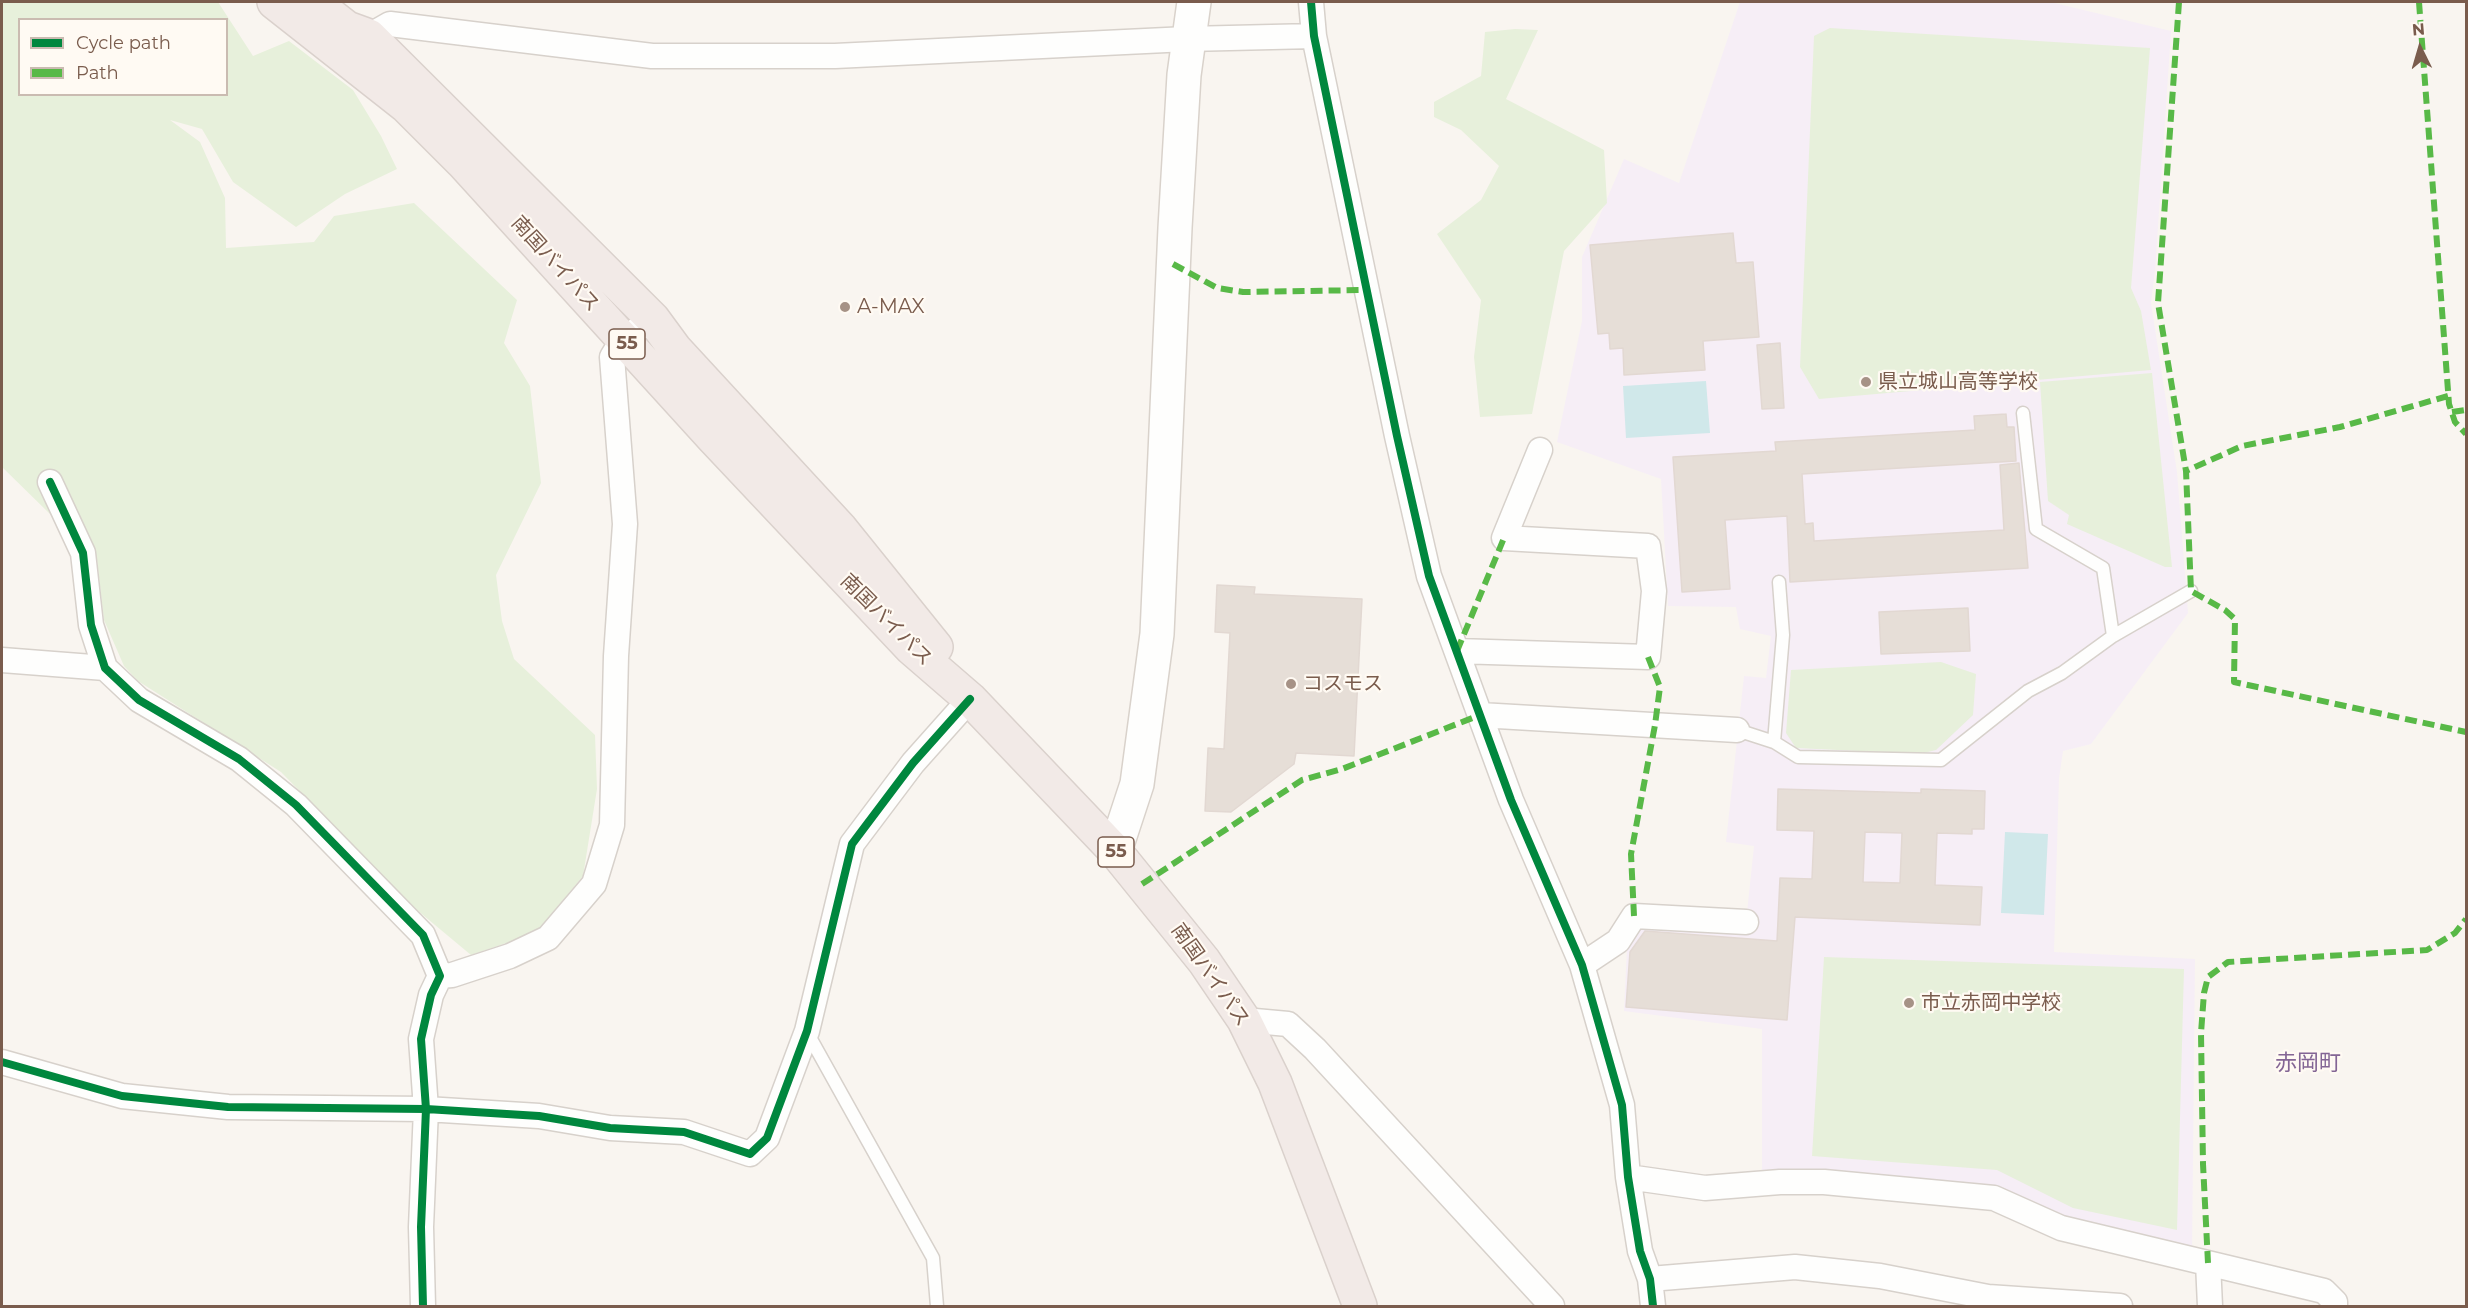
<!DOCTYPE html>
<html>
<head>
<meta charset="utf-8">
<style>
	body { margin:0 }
	#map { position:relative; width:2468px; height:1308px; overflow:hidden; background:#f9f5f0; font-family:Montserrat,sans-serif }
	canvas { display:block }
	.frame { position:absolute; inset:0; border:3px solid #7a5c4d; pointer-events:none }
	.legend { position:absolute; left:18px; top:18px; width:210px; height:78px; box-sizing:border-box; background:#fffaf3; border:2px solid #cabbb1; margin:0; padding:8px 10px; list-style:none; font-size:18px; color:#7a5c4d }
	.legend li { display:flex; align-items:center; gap:12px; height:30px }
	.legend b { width:30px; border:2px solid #cabbb1 }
	.north { position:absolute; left:2390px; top:18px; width:60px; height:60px; -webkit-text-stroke:4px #fffaf3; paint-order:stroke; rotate:355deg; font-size:16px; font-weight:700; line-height:24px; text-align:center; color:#7a5c4d }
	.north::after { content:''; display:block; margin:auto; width:21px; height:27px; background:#7a5c4d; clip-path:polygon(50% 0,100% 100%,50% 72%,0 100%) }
</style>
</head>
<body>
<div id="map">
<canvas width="2468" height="1308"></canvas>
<div class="frame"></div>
<ul class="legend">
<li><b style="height:8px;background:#00873e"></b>Cycle path</li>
<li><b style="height:8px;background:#58b947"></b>Path</li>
</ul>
<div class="north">N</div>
</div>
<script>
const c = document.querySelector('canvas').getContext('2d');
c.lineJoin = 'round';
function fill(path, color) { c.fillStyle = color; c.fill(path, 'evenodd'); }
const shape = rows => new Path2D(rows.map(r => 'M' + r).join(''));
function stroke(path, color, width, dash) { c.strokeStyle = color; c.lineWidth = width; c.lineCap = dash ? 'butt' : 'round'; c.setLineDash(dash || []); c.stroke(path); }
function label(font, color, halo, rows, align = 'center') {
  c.font = font + ' Montserrat,"Noto Sans JP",sans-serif'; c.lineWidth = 4.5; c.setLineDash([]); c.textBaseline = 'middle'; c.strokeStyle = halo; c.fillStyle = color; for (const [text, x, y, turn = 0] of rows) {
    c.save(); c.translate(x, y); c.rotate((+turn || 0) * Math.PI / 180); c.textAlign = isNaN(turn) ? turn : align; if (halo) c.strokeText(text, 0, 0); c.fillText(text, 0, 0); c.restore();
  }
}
fill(shape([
	[1740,2,2050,2,2171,31,2155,271,2151,303,2177,472,2188,613,2091,744,2063,751,2059,778,2054,952,2195,959,2192,1253,2052,1213,1762,1177,1762,1029,1624,1011,1627,948,1644,924,1746,922,1754,846,1726,842,1744,676,1766,678,1771,636,1740,629,1736,607,1668,606,1661,479,1557,442,1582,321,1582,257,1624,159,1679,183]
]), '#f6eef6');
fill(shape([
	[2,2,218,2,253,56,289,41,353,90,381,136,397,169,345,194,296,227,233,182,202,129,170,120,200,142,225,198,226,248,314,242,334,216,414,203,517,300,504,343,530,386,541,483,496,575,502,621,514,659,595,735,597,789,583,876,536,933,471,955,411,905,281,772,138,681,124,666,104,620,97,560,2,467],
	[20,20,226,20,226,94,20,94],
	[1830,28,2150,48,2131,288,2141,311,2151,370,1819,399,1800,367,1814,36],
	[1515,29,1538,30,1506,99,1604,150,1607,203,1564,251,1532,414,1480,417,1474,357,1481,300,1437,234,1481,200,1499,166,1461,130,1434,117,1434,102,1481,76,1485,32],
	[2152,373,2172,567,2165,567,2067,524,2069,515,2048,501,2040,382],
	[1941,662,1976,674,1973,715,1936,750,1920,754,1796,748,1786,733,1791,670],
	[1824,957,2184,969,2177,1230,2073,1208,1997,1170,1812,1156]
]), '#e7f0db');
fill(shape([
	[1706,381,1710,433,1626,438,1623,386],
	[2005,832,2048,834,2044,915,2001,913]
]), '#d0e8ea');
const building = shape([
	[1733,233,1736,263,1753,262,1759,337,1703,341,1705,370,1624,375,1623,348,1610,349,1609,333,1598,334,1590,245,1733,233],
	[1780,343,1784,408,1762,409,1757,345,1780,343],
	[2006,414,2007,427,2014,427,2016,461,1802,474,1805,524,1813,523,1814,541,2004,530,2000,465,2019,463,2028,568,1790,582,1787,516,1725,520,1730,589,1682,592,1673,457,1776,451,1775,442,1975,430,1974,416,2006,414],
	[1217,585,1255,587,1254,594,1362,599,1354,756,1296,753,1294,764,1231,812,1205,811,1208,748,1224,749,1230,633,1215,632,1217,585],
	[1968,608,1970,651,1881,654,1879,612,1968,608],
	[1778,789,1921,793,1921,789,1985,791,1984,829,1972,829,1972,834,1937,833,1935,885,1982,887,1980,925,1795,917,1787,1020,1626,1007,1630,952,1645,931,1777,941,1780,878,1812,879,1814,831,1777,830,1778,789],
	[1865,832,1902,833,1900,883,1863,882,1865,832]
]);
fill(building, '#e6ded7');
stroke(building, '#e2d8d2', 1.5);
const lane = shape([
	[1779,582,1783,635,1774,742,1798,757,1941,760,2028,691,2062,673,2113,636,2103,568,2036,529,2023,413],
	[2113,636,2191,591],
	[1737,730,1774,742],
	[807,1032,933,1258,937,1306]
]);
const street = shape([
	[1311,2,1314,36,1397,436,1429,576,1511,800,1582,965,1622,1105,1628,1177,1640,1251,1650,1279,1653,1306],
	[358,47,369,36,390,24,652,56,835,56,1187,39,1314,36],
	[50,482,83,553,91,625,105,668,139,700,239,759,296,805,423,935,440,976,431,995,421,1039,426,1109,421,1227,423,1306],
	[1457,651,1648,657,1654,591,1648,546,1504,538,1540,450],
	[2,660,105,668],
	[1480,715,1737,730],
	[1582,965,1618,941,1634,916,1746,922],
	[440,976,452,975,510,956,548,938,594,884,612,825,616,656,625,524,612,357,623,339,653,319],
	[1244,1020,1288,1024,1315,1049,1552,1306],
	[2,1062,122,1096,228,1107,426,1109,539,1116,610,1128,684,1132,750,1154,767,1138,807,1031,852,844,913,763,970,699],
	[1628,1177,1705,1188,1780,1182,1824,1182,1994,1198,2061,1228,2324,1291,2335,1302,2335,1306],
	[2208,1263,2210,1306],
	[1650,1279,1795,1267,1880,1276,1988,1297,2120,1306]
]);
const secondary = shape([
	[1115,851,1137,784,1157,634,1175,228,1184,75,1194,2]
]);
const highway = shape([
	[274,2,406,106,462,162,713,438,911,648,970,699,1115,851,1204,961,1244,1020,1275,1083,1360,1306],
	[314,2,347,28,369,36,653,319,675,349,841,529,936,647]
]);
stroke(lane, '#d7d1cb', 15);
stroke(street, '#d7d1cb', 27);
stroke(secondary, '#d9d2cb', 36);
stroke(highway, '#dad1cc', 36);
stroke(lane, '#fefefd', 12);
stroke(street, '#fefefd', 24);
stroke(secondary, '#fefefd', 33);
stroke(highway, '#f2eae7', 33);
stroke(shape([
	[2179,2,2158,303,2186,471],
	[2419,2,2449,404,2455,422,2466,434],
	[1173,264,1217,288,1243,292,1366,290],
	[2448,396,2340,427,2242,446,2186,471,2191,591,2225,610,2235,619,2234,682,2466,732],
	[2452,412,2466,410],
	[1457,651,1504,538],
	[1142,884,1302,780,1342,769,1480,715],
	[1634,916,1631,854,1655,725,1660,687,1648,657],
	[2208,1263,2203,1164,2201,1033,2204,993,2208,977,2228,962,2427,950,2455,933,2466,919]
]), '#58b947', 6, [12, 6]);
stroke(shape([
	[1311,2,1314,36,1397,436,1429,576,1511,800,1582,965,1622,1105,1628,1177,1640,1251,1650,1279,1653,1306],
	[50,482,83,553,91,625,105,668,139,700,239,759,296,805,423,935,440,976,431,995,421,1039,426,1109,421,1227,423,1306],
	[2,1062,122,1096,228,1107,426,1109,539,1116,610,1128,684,1132,750,1154,767,1138,807,1031,852,844,913,763,970,699]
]), '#00873e', 8);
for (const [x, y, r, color] of [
	[845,307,6,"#a69286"],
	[1866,382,6,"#a69286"],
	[1291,684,6,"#a69286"],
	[1909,1003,6,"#a69286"]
]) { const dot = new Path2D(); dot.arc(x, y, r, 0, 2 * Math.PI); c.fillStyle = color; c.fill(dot); stroke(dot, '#fffaf3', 2); }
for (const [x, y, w] of [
	[627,344,36],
	[1116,852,36]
]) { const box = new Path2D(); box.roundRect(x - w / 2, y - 15, w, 30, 4.5); c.fillStyle = '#fffaf3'; c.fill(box); stroke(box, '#7a5c4d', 1.5); }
label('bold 18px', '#7a5c4d', null, [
	["55",627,344],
	["55",1116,852]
]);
label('20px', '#7a5c4d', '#fffaf3', [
	["南国バイパス",555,264,48],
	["南国バイパス",886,620,45],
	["南国バイパス",1210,975,55]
]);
label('20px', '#7a5c4d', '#fffaf3', [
	["A-MAX",857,307],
	["県立城山高等学校",1878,382],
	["コスモス",1303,684],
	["市立赤岡中学校",1921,1003]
], 'left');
label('22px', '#846695', '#fffaf3', [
	["赤岡町",2308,1064]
]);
</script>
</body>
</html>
